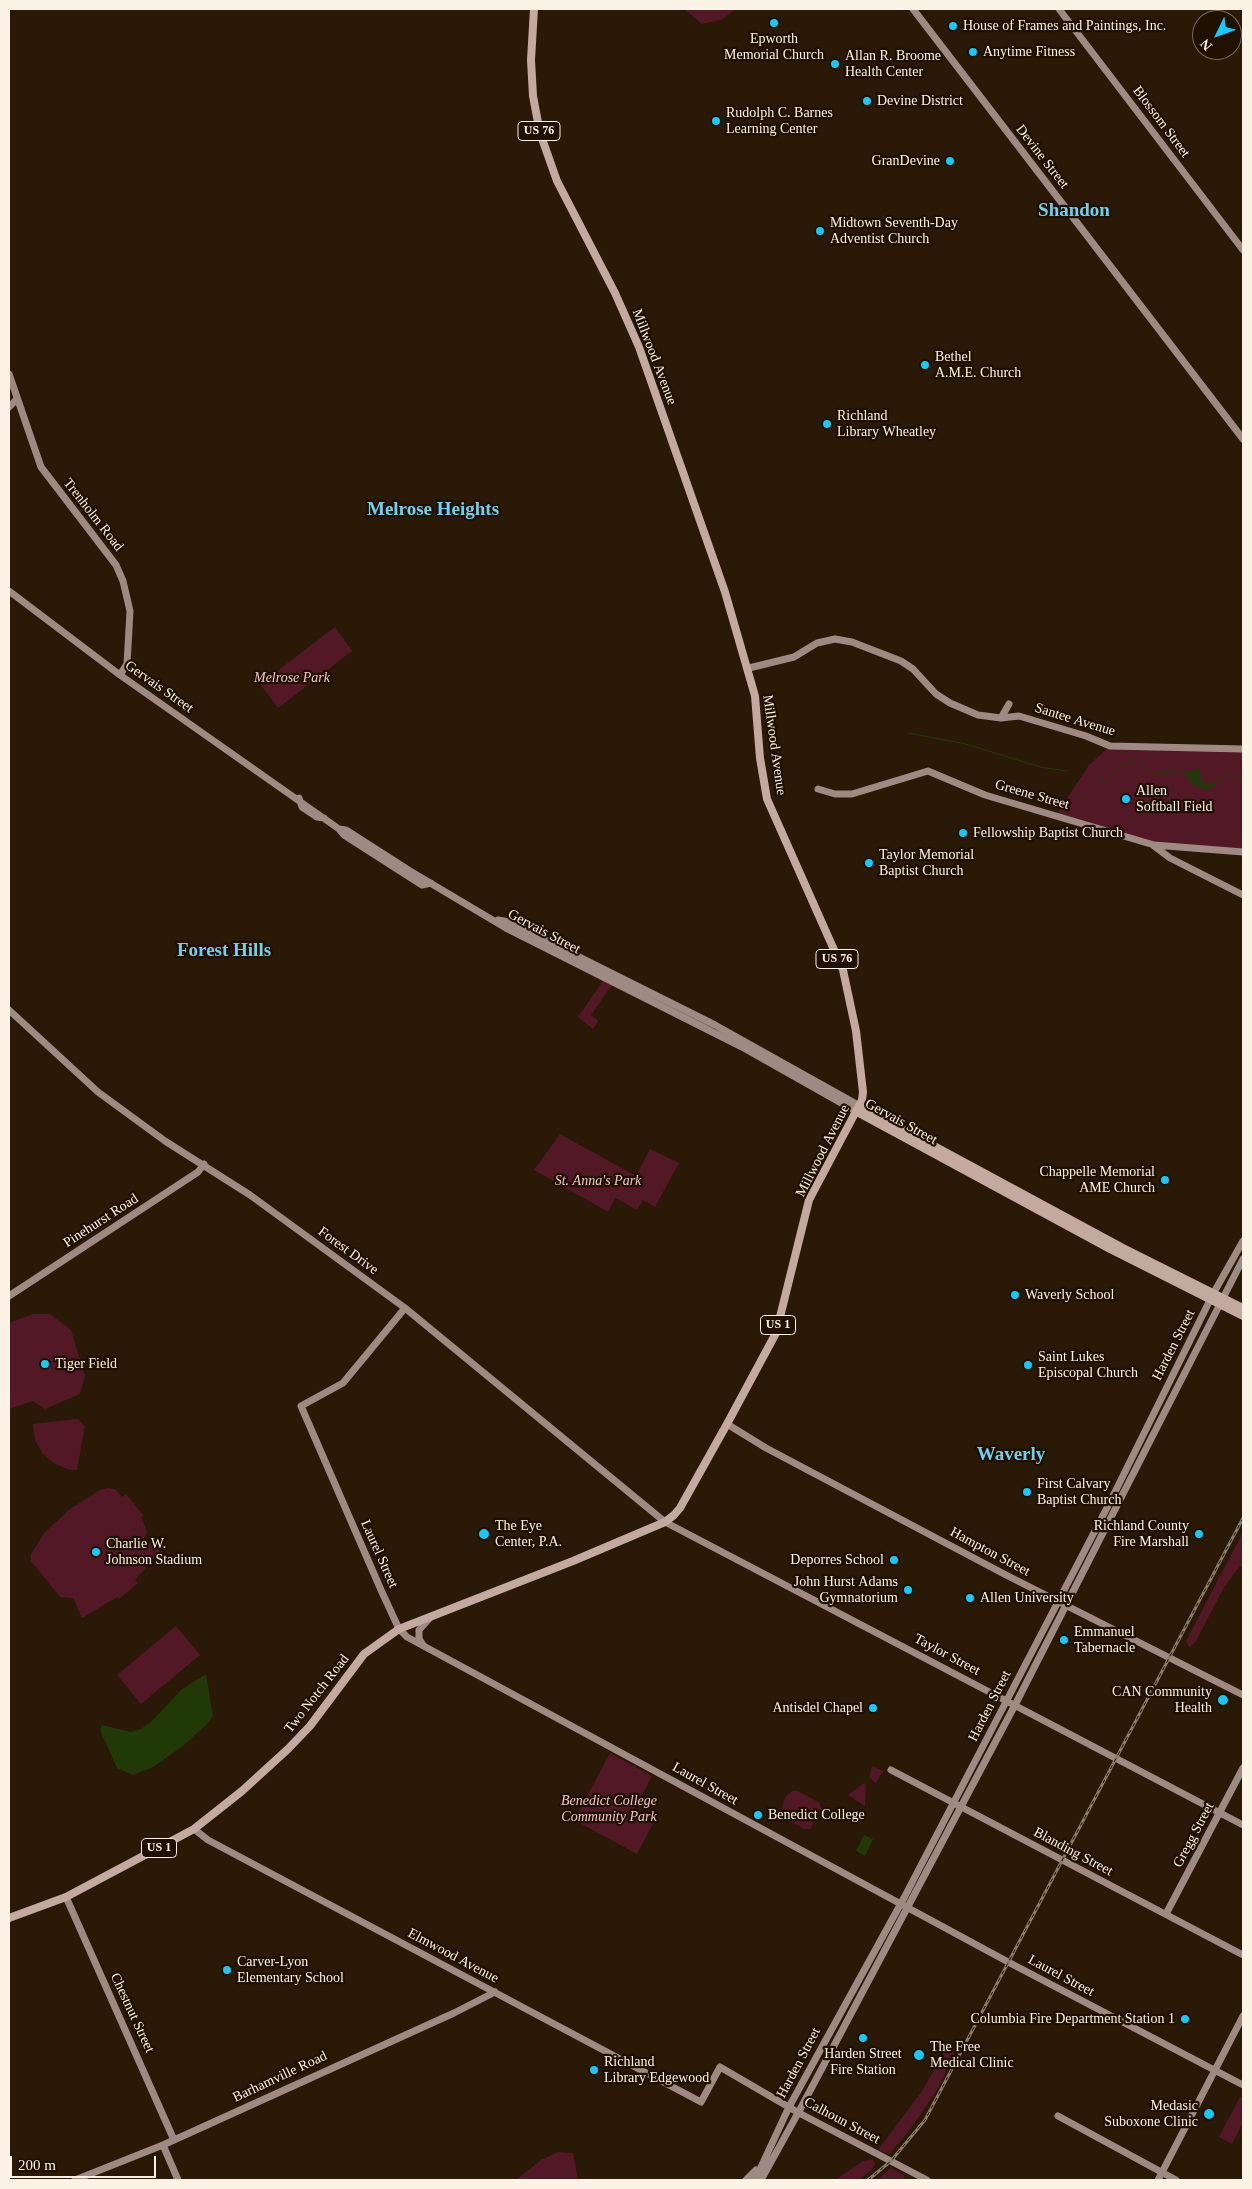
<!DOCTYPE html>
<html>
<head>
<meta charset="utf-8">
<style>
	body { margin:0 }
	#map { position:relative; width:1252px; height:2189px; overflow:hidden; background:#291906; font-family:Georgia,serif }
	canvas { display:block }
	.frame { position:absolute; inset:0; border:10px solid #fcf2e6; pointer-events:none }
	.north { position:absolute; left:1192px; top:10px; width:50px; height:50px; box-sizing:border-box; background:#1f1000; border:1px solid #776a5c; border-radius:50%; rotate:228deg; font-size:14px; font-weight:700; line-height:20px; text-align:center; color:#fcf2e6 }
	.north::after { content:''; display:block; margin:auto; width:18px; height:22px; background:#12cafb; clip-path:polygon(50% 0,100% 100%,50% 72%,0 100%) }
	.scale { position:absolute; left:10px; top:2156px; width:146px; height:22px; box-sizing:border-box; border:2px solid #fcf2e6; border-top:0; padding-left:6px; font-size:15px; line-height:18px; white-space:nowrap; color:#fcf2e6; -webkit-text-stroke:4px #1f1000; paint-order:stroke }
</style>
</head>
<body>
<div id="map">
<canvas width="1252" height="2189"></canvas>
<div class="frame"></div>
<div class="north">N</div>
<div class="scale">200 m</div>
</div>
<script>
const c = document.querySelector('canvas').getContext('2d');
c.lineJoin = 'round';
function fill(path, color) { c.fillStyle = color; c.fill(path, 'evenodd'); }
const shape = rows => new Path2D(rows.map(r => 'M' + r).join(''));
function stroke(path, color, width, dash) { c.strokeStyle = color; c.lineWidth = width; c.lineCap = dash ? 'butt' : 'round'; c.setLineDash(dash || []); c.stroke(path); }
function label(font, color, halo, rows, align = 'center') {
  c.font = font + ' Georgia,serif'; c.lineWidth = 4.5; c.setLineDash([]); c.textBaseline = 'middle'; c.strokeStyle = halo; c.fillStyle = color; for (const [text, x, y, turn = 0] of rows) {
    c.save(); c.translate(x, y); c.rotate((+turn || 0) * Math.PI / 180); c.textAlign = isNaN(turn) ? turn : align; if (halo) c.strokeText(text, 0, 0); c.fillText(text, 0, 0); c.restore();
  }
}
fill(shape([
	[684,9,736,9,721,20,702,24],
	[335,627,352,651,278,708,260,684],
	[1110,746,1243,749,1243,852,1154,845,1056,815,1089,765],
	[603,981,612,985,591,1015,598,1021,593,1029,578,1017],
	[560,1134,636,1176,650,1149,679,1163,655,1207,643,1200,637,1210,615,1198,608,1212,534,1170],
	[33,1314,50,1314,71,1330,85,1376,80,1394,45,1409,33,1401,9,1409,9,1323],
	[78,1419,85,1426,77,1470,70,1470,55,1464,43,1454,35,1440,33,1424],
	[108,1488,115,1489,122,1497,126,1494,143,1515,141,1517,147,1532,144,1539,161,1551,135,1580,138,1583,119,1599,117,1597,82,1618,73,1598,60,1597,31,1561,31,1554,45,1532,70,1509,100,1490],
	[1243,1532,1243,1566,1240,1566,1224,1587,1195,1643,1189,1647,1186,1641],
	[176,1626,200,1655,141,1704,117,1675],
	[610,1753,652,1776,635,1809,655,1820,637,1854,574,1820],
	[872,1766,883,1771,876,1783,869,1777],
	[864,1783,866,1785,865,1806,848,1795],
	[792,1791,798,1791,820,1803,821,1809,810,1829,805,1829,785,1819,780,1814,786,1796],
	[947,2047,957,2048,937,2090,909,2131,889,2154,878,2150,922,2091],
	[1240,2097,1243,2099,1243,2122,1232,2144,1219,2137],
	[558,2152,573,2153,578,2180,516,2180,541,2160],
	[873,2159,875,2164,871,2171,858,2180,835,2180,863,2161],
	[891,2168,904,2175,904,2180,877,2180]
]), '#531826');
fill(shape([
	[1198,767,1203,783,1207,785,1215,781,1217,784,1206,790,1194,785,1185,776,1185,771,1192,772],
	[206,1674,213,1716,208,1723,183,1746,153,1767,133,1775,117,1768,100,1730,102,1725,131,1732,141,1729,151,1722,181,1690],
	[864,1835,873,1839,865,1856,856,1851]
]), '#213906');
stroke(shape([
	[908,733,966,744,1040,767,1067,771],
	[1096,779,1107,780,1122,766,1132,761,1136,761,1154,774,1174,771,1186,774],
	[1215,783,1227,774,1234,774,1243,783]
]), '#213906', 1);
stroke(shape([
	[913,9,1243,439],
	[1059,9,1243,250],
	[9,374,41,467,116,565,123,581,130,611,127,664,120,675],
	[9,407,16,400],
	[9,591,120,675,339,829,346,830,410,871,506,928,742,1047,857,1112],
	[749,668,794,657,817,643,835,639,852,642,901,661,913,669,936,694,950,703,978,715,1001,718,1019,716,1086,736,1110,746,1243,749],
	[1001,718,1009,704],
	[818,789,835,794,852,794,928,771,985,795,1154,845,1243,852],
	[299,798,302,807,317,817,324,818],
	[339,829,344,835,358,844,422,885,431,883],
	[1154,846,1170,858,1243,895],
	[498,920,509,922,715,1025,860,1106],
	[9,1010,98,1092,165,1141,250,1195,405,1308,665,1522,1243,1825],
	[9,1296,198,1172,204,1164],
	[405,1308,343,1383,301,1406,381,1590,399,1629,407,1637,1010,1963,1243,2085],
	[727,1424,766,1448,1006,1575,1243,1695],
	[423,1645,419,1639,419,1630,429,1619],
	[891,1770,1243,1955],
	[194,1829,208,1840,701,2102,720,2067,799,2113,927,2180],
	[66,1897,174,2140],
	[1166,1914,1243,1768],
	[1058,2116,1176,2180],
	[163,2145,178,2180],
	[75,2180,163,2145,454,2013,495,1992],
	[746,2180,756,2170],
	[755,2180,789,2107,905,1896,1111,1500,1213,1294,1243,1241],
	[761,2180,803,2104,1015,1705,1243,1259],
	[1158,2180,1243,2016]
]), '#9e8a83', 7);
stroke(shape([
	[860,1106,1123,1248,1243,1308],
	[857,1112,1110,1249,1243,1316],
	[9,1918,66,1897,194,1829,242,1791,288,1749,310,1726,364,1654,399,1629,573,1561,665,1522,674,1515,680,1508,727,1424,776,1333,809,1200,862,1100,863,1092,856,1031,843,970,767,799,760,758,755,696,725,592,639,347,615,293,557,181,540,133,533,96,531,60,534,9]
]), '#c3a9a0', 8);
const rail = shape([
	[868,2180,891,2161,925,2120,1243,1518]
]);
stroke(rail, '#897c6c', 3);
stroke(rail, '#1f1000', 1, [4]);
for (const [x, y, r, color] of [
	[774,23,5,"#12cafb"],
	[953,26,5,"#12cafb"],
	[973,52,5,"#12cafb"],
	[835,64,5,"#12cafb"],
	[867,101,5,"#12cafb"],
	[716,121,5,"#12cafb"],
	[950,161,5,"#12cafb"],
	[820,231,5,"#12cafb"],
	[925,365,5,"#12cafb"],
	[827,424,5,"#12cafb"],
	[1126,799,5,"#12cafb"],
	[963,833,5,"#12cafb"],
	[869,863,5,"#12cafb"],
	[1165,1180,5,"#12cafb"],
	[1015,1295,5,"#12cafb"],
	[45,1364,5,"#12cafb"],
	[1028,1365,5,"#12cafb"],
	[1027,1492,5,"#12cafb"],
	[484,1534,6,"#12cafb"],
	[1199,1534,5,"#12cafb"],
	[96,1552,5,"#12cafb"],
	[894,1560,5,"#12cafb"],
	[908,1590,5,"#12cafb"],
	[970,1598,5,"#12cafb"],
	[1064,1640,5,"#12cafb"],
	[1223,1700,6,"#12cafb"],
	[873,1708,5,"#12cafb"],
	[758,1815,5,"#12cafb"],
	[227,1970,5,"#12cafb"],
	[1185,2019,5,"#12cafb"],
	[863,2038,5,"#12cafb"],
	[919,2055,6,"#12cafb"],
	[594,2070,5,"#12cafb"],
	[1209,2114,6,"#12cafb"]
]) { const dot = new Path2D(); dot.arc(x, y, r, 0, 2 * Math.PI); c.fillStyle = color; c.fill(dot); stroke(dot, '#1f1000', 2); }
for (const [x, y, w] of [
	[539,131,42],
	[837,959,42],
	[778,1325,35],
	[159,1848,35]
]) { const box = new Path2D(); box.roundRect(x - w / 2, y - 9.5, w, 19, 4); c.fillStyle = '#1f1000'; c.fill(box); stroke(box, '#fcf2e6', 1); }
label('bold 12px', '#fcf2e6', null, [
	["US 76",539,131],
	["US 76",837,959],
	["US 1",778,1325],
	["US 1",159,1848]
]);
label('14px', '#fcf2e6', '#1f1000', [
	["House of Frames and Paintings, Inc.",963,26],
	["Epworth",774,39,"center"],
	["Memorial Church",774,55,"center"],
	["Anytime Fitness",983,52],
	["Allan R. Broome",845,56],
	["Health Center",845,72],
	["Devine District",877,101],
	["Rudolph C. Barnes",726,113],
	["Learning Center",726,129],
	["GranDevine",940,161,"right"],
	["Midtown Seventh-Day",830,223],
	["Adventist Church",830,239],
	["Bethel",935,357],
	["A.M.E. Church",935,373],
	["Richland",837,416],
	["Library Wheatley",837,432],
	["Allen",1136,791],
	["Softball Field",1136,807],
	["Fellowship Baptist Church",973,833],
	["Taylor Memorial",879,855],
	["Baptist Church",879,871],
	["Chappelle Memorial",1155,1172,"right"],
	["AME Church",1155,1188,"right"],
	["Waverly School",1025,1295],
	["Saint Lukes",1038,1357],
	["Episcopal Church",1038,1373],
	["Tiger Field",55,1364],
	["First Calvary",1037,1484],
	["Baptist Church",1037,1500],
	["The Eye",495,1526],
	["Center, P.A.",495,1542],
	["Richland County",1189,1526,"right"],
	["Fire Marshall",1189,1542,"right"],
	["Charlie W.",106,1544],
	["Johnson Stadium",106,1560],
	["Deporres School",884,1560,"right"],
	["John Hurst Adams",898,1582,"right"],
	["Gymnatorium",898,1598,"right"],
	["Allen University",980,1598],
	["Emmanuel",1074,1632],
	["Tabernacle",1074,1648],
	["CAN Community",1212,1692,"right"],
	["Health",1212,1708,"right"],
	["Antisdel Chapel",863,1708,"right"],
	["Benedict College",768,1815],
	["Carver-Lyon",237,1962],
	["Elementary School",237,1978],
	["Columbia Fire Department Station 1",1175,2019,"right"],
	["The Free",930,2047],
	["Medical Clinic",930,2063],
	["Harden Street",863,2054,"center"],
	["Fire Station",863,2070,"center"],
	["Richland",604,2062],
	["Library Edgewood",604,2078],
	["Medasic",1198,2106,"right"],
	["Suboxone Clinic",1198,2122,"right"]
], 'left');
label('14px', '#fcf2e6', '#1f1000', [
	["Blossom Street",1161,122,53],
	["Devine Street",1042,157,52],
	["Millwood Avenue",654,357,69],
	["Trenholm Road",93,515,52],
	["Gervais Street",159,687,35],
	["Santee Avenue",1075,720,17],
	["Millwood Avenue",774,745,82],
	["Greene Street",1032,795,16],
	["Gervais Street",544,932,28],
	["Gervais Street",901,1122,29],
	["Millwood Avenue",823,1151,-63],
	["Pinehurst Road",101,1221,-33],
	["Forest Drive",348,1251,36],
	["Harden Street",1174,1345,-63],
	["Hampton Street",990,1552,28],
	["Laurel Street",379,1554,66],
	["Taylor Street",947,1655,28],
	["Two Notch Road",317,1694,-52],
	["Harden Street",990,1706,-63],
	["Laurel Street",705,1784,29],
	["Gregg Street",1194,1835,-62],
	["Blanding Street",1073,1852,28],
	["Elmwood Avenue",453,1956,28],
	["Laurel Street",1061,1976,28],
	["Chestnut Street",132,2013,65],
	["Harden Street",799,2063,-62],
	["Barhamville Road",280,2077,-25],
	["Calhoun Street",842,2121,28]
]);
label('italic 14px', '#f1c4ca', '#1f1000', [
	["Melrose Park",292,678],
	["St. Anna's Park",598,1181],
	["Benedict College",609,1801],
	["Community Park",609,1817]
]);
label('bold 19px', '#72cef0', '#1f1000', [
	["Shandon",1074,211],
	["Melrose Heights",433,510],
	["Forest Hills",224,951],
	["Waverly",1011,1455]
]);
</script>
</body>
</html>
